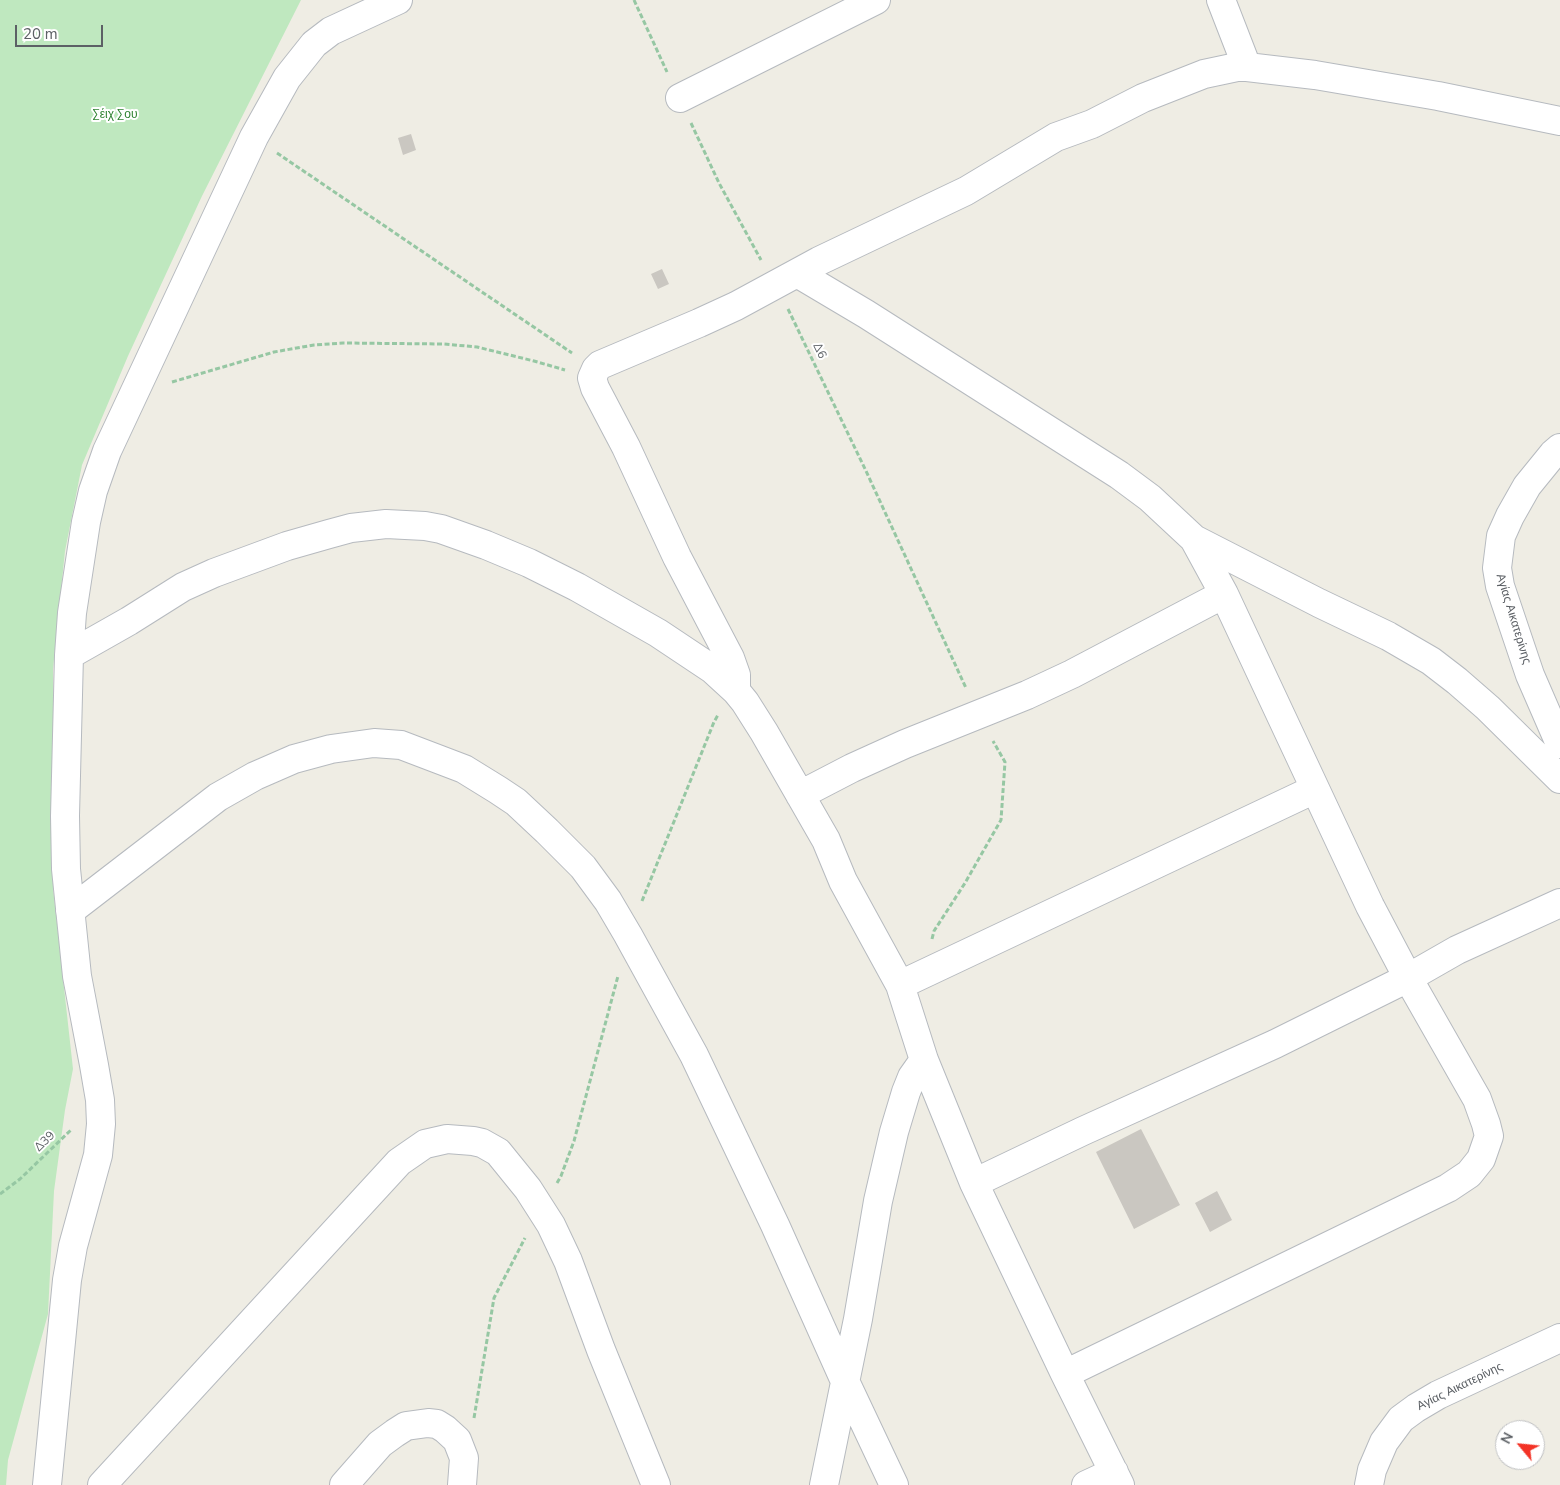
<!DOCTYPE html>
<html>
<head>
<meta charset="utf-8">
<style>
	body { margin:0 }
	#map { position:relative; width:1560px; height:1485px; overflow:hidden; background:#efede4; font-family:"Nunito Sans",sans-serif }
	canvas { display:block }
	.north { position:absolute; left:1495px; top:1420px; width:50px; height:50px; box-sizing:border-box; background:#fff; border:1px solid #bebfc1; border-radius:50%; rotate:298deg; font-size:14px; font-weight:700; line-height:20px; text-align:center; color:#5c6065 }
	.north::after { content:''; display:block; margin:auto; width:18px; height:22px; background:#f33326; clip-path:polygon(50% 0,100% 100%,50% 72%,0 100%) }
	.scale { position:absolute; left:15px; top:25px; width:88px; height:22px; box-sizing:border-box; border:2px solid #5c6065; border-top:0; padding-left:6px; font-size:15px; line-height:18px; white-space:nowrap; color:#5c6065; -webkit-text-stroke:4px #fff; paint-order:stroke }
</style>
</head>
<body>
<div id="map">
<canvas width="1560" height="1485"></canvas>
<div class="north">N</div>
<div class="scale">20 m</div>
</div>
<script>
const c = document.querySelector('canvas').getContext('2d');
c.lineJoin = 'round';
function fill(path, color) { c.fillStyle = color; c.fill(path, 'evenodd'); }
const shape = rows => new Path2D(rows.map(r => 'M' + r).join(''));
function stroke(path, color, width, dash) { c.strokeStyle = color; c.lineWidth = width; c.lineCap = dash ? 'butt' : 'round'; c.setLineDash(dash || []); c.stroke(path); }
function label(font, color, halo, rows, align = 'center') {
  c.font = font + ' "Nunito Sans",sans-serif'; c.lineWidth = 4; c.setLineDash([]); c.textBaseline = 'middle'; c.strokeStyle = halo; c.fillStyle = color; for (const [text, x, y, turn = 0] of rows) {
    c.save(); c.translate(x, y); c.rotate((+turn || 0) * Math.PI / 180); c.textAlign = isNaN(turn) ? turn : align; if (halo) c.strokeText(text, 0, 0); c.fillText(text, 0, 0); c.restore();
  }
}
fill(shape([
	[0,0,301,0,202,196,128,356,82,465,65,551,53,669,53,888,73,1069,65,1110,54,1191,48,1314,8,1460,6,1485,0,1485]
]), '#bfe8bf');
fill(shape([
	[411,134,416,150,403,155,398,138],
	[662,269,669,284,658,289,651,274],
	[1141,1129,1180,1205,1134,1229,1096,1152],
	[1217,1191,1232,1220,1210,1232,1195,1203]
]), '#cac7c1');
const minor = shape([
	[1221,0,1247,67],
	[680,98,876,0],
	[797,273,866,314,1119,475,1150,498,1194,539,1224,594,1282,718,1370,906,1408,978,1477,1099,1486,1124,1489,1136,1481,1159,1469,1174,1448,1188,1065,1374],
	[1560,448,1553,454,1527,486,1510,516,1501,536,1497,568,1500,586,1530,675,1560,744],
	[1194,539,1319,603,1388,636,1431,661,1457,681,1488,708,1560,779],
	[69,655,129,621,183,587,214,573,287,546,329,534,351,528,386,524,425,526,441,529,486,545,529,563,577,587,658,633,712,669,736,691,745,702,764,732,826,840,843,881,900,985,924,1060,974,1183,1065,1374,1120,1485],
	[736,691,736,675,730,658,677,557,626,447,595,388,592,378,596,369,600,365,699,323,736,306,819,261,966,191,1056,137,1092,124,1143,98,1204,74,1237,67,1247,67,1315,75,1438,96,1560,121],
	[800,795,852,768,905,744,1027,695,1072,674,1224,594],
	[70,911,218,797,255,776,294,759,331,749,374,743,401,745,464,769,498,790,516,802,547,831,583,867,608,901,628,935,694,1055,775,1225,844,1379,894,1485],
	[900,985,1315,789],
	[974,1183,1083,1131,1275,1044,1408,978,1457,950,1560,903],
	[47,1485,67,1280,73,1246,98,1155,101,1124,100,1100,94,1065,77,976,66,869,65,816,69,655,72,613,86,522,93,491,107,451,254,137,287,78,314,44,331,31,398,0],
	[102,1485,399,1162,425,1144,447,1139,473,1141,482,1143,498,1152,528,1189,551,1225,568,1261,601,1350,656,1485],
	[344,1485,380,1444,395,1433,406,1426,428,1423,437,1424,445,1429,457,1440,464,1458,462,1485],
	[824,1485,858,1319,878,1201,894,1132,906,1092,912,1077,924,1060],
	[1086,1485,1114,1472],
	[1369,1485,1372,1470,1384,1442,1401,1419,1416,1408,1438,1395,1560,1338]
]);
stroke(minor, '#b6babf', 30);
stroke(shape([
	[634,0,667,72],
	[691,123,719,183,761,260],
	[277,153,572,353],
	[788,309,866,471,966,688],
	[172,382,274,352,314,345,343,343,444,344,477,347,534,361,565,370],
	[642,901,714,722,718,715],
	[932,939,934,931,965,883,1001,820,1005,762,993,741],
	[557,1183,561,1176,574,1141,618,976],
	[0,1194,20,1179,72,1129],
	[474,1418,494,1298,525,1238]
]), '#96c7a3', 3, [5, 2.5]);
stroke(minor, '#fff', 28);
label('12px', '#2f8231', '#fff', [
	["Σέιχ Σου",115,115]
]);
label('12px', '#5c6065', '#fff', [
	["Δ6",819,351,64],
	["Αγίας Αικατερίνης",1513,619,73],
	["Δ39",45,1142,-44],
	["Αγίας Αικατερίνης",1460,1387,-26]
]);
</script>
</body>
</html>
